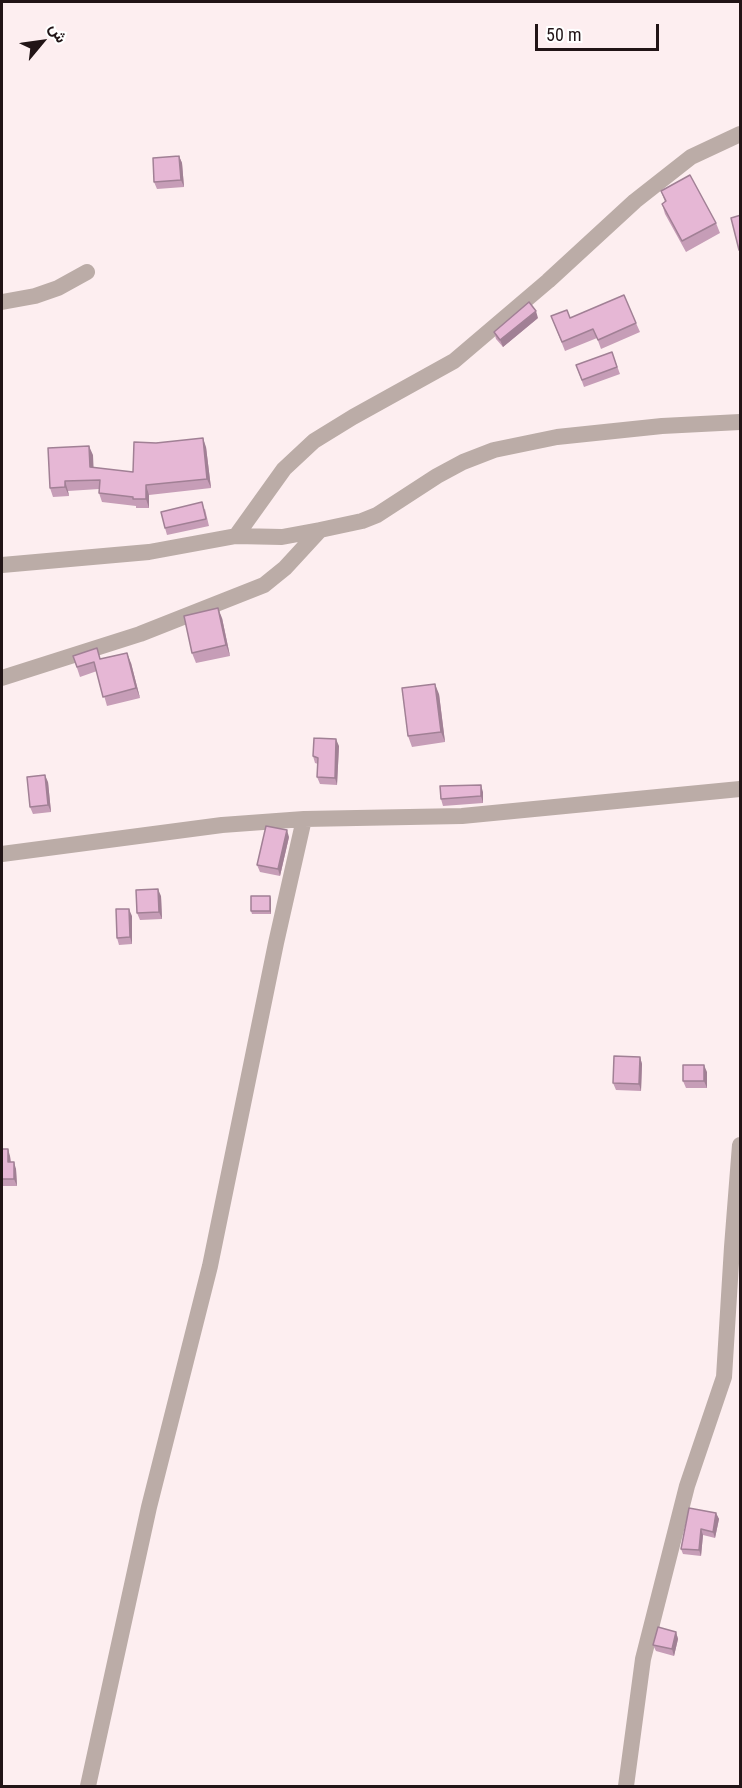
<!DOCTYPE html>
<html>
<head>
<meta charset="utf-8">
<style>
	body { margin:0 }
	#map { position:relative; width:742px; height:1788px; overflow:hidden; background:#fdeef0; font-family:"Roboto Condensed",Vazirmatn,sans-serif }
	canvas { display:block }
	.frame { position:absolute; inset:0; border:3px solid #211416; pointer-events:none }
	.north { position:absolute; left:12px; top:12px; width:60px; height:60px; -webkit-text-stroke:4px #fff; paint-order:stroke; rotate:61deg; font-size:16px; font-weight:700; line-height:24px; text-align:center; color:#211416 }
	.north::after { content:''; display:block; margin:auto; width:21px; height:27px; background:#211416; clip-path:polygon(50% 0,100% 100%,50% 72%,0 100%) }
	.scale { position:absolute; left:535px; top:24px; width:124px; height:27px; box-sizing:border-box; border:3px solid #211416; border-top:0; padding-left:8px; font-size:18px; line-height:21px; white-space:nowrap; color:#211416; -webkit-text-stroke:4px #fff; paint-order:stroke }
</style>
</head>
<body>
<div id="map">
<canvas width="742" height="1788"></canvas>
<div class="frame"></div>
<div class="north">ش</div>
<div class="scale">50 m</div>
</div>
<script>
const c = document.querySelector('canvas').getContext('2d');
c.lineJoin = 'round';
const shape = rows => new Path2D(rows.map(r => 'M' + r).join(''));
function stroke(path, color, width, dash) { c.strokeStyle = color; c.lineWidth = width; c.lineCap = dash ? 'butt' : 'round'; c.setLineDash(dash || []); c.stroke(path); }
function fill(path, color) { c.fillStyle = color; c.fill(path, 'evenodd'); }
stroke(shape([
	[2,302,35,296,58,288,87,272],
	[320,530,362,521,377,515,437,476,463,462,494,450,557,437,662,426,740,422],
	[236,536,284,469,314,441,353,417,454,361,548,281,635,201,691,157,740,134],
	[2,565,149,552,236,536,282,537,320,530,285,568,264,585,140,634,2,678],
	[2,854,222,825,304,819,462,816,740,789],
	[88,1786,149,1507,210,1266,276,943,304,819],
	[626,1786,643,1659,687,1486,724,1377,732,1247,740,1145]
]), '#bbaca7', 16);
fill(shape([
	[179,156,182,163,184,187,157,189,154,182],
	[661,191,716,223,720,233,686,252,665,214,662,204,665,202],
	[551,316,636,323,640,332,601,349,597,338,565,351],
	[538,318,503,347,496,339,494,332],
	[612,352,620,374,584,387,576,365],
	[206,447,211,488,149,495,149,508,136,508,136,506,102,502,99,493,99,489,68,491,69,496,53,497,50,488,93,455,93,468,133,472],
	[205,509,209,526,167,535,165,528],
	[222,618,230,656,196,663,192,653],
	[73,656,131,663,140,698,107,706,97,671,80,677],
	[439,694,445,742,412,747,408,736],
	[339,746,337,785,320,784,317,777,318,764,315,763,313,756],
	[48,782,51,812,33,814,30,807],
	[483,792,483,803,443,806,441,799],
	[289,837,280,876,260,872,257,865],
	[161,896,162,919,140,920,137,913],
	[271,899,271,914,252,914,251,911],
	[132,916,132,944,119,945,117,938],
	[640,1057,642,1064,641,1091,616,1090,613,1083],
	[707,1072,707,1088,686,1088,683,1081],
	[2,1149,10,1156,11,1162,16,1169,17,1186,2,1186],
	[716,1513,719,1519,715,1538,703,1535,701,1556,683,1554,681,1549],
	[676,1632,678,1639,674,1656,656,1651,653,1645]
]), '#c69db7');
fill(shape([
	[179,156,182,163,184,187,181,180],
	[536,311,538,318,503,347,500,340],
	[203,438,206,447,211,488,207,479],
	[89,446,93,455,94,477,90,467],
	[65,481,68,491,69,496,65,487],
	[146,485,149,495,149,508,146,499],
	[218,608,222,618,230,656,226,645],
	[127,653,131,663,140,698,136,688],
	[435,684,439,694,445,742,441,732],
	[336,739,339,746,337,785,335,778],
	[45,775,48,782,51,812,48,805],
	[481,785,483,792,483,803,481,796],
	[287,830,289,837,280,876,278,869],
	[158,889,161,896,162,919,159,912],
	[270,896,271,899,271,914,270,911],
	[129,909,132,916,132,944,130,937],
	[640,1057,642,1064,641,1091,639,1084],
	[704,1065,707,1072,707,1088,704,1081],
	[8,1149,10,1156,11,1169,8,1162],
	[14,1162,16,1169,17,1186,14,1179],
	[716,1513,719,1519,715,1538,713,1532],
	[701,1529,703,1535,701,1556,699,1550],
	[676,1632,678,1639,674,1656,672,1649]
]), '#a18095');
const building = shape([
	[179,156,181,180,154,182,153,158,179,156],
	[690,175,716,223,682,241,662,204,666,201,661,191,690,175],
	[741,215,741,250,739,250,731,218,741,215],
	[624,295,636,323,598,340,593,329,562,342,551,316,567,310,570,318,624,295],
	[529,302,536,311,500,340,494,332,529,302],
	[612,352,617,367,582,380,576,365,612,352],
	[203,438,207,479,146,485,146,499,133,499,133,497,99,493,100,480,65,481,65,487,50,488,48,448,89,446,90,467,133,472,134,442,156,443,203,438],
	[202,502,206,519,165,528,161,512,202,502],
	[218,608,226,645,192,653,184,616,218,608],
	[97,648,100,659,127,653,136,688,103,697,94,662,77,667,73,656,97,648],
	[435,684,441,732,408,736,402,688,435,684],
	[314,738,336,739,335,778,317,777,318,758,313,756,314,738],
	[45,775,48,805,30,807,27,777,45,775],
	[481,785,481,796,441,799,440,786,481,785],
	[266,826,287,830,278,869,257,865,266,826],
	[158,889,159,912,137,913,136,890,158,889],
	[251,896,270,896,270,911,251,911,251,896],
	[116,909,129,909,130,937,117,938,116,909],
	[614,1056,640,1057,639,1084,613,1083,614,1056],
	[683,1065,704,1065,704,1081,683,1081,683,1065],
	[2,1149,8,1149,8,1162,14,1162,14,1179,2,1179,2,1149],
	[689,1508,716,1513,713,1532,701,1529,699,1550,681,1549,689,1508],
	[658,1627,676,1632,672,1649,653,1645,658,1627]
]);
fill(building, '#e6b7d5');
stroke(building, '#a18095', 1.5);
</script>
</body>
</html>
